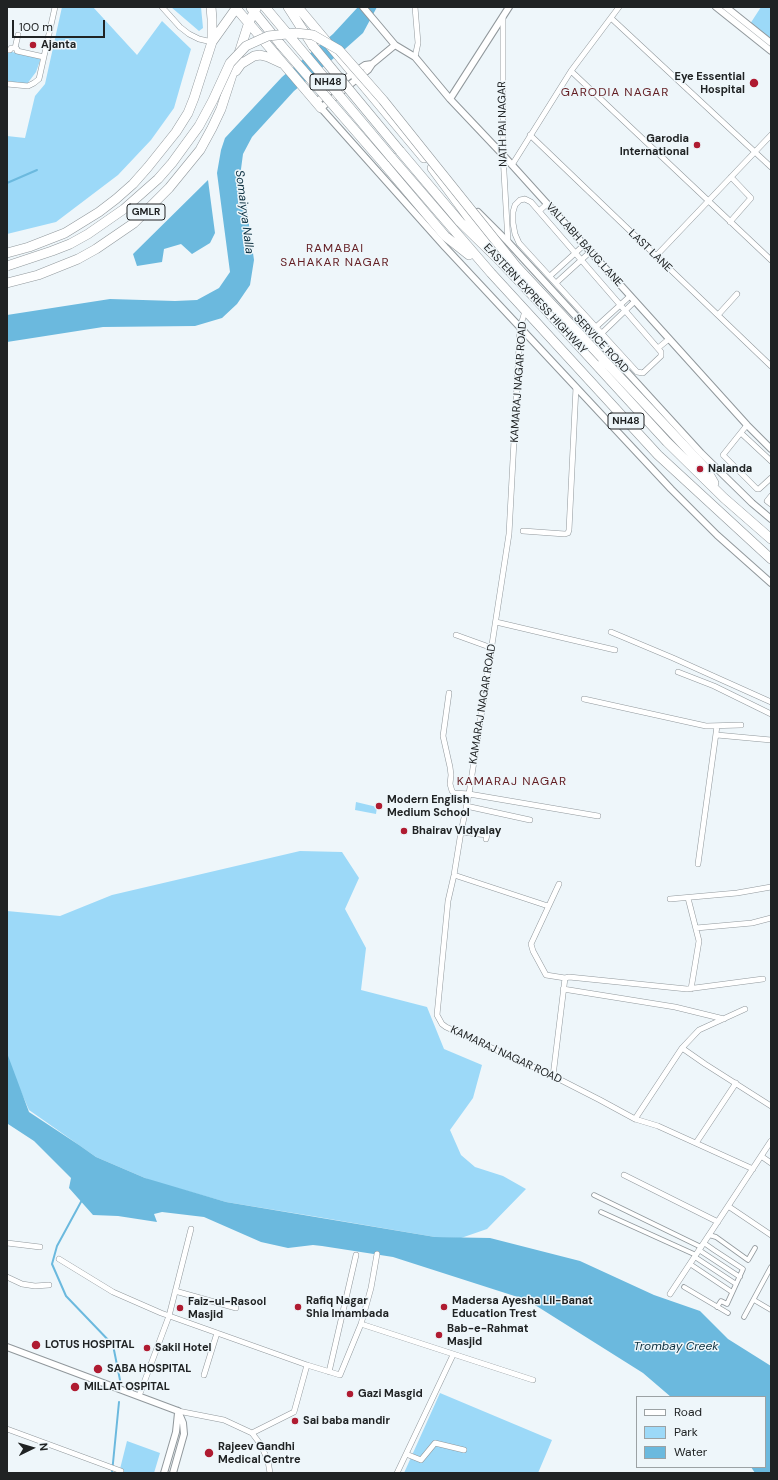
<!DOCTYPE html>
<html>
<head>
<meta charset="utf-8">
<style>
	body { margin:0 }
	#map { position:relative; width:778px; height:1480px; overflow:hidden; background:#eef6fa; font-family:"DM Sans",sans-serif }
	canvas { display:block }
	.frame { position:absolute; inset:0; border:8px solid #202324; pointer-events:none }
	.legend { position:absolute; left:636px; top:1396px; width:130px; height:72px; box-sizing:border-box; background:#eef6fa; border:1px solid #9ca2a4; margin:0; padding:5px 7px; list-style:none; font-size:12px; color:#202324 }
	.legend li { display:flex; align-items:center; gap:8px; height:20px }
	.legend b { width:20px; border:1px solid #9ca2a4 }
	.north { position:absolute; left:12px; top:1428px; width:40px; height:40px; -webkit-text-stroke:3px #eef6fa; paint-order:stroke; rotate:85deg; font-size:11px; font-weight:700; line-height:16px; text-align:center; color:#202324 }
	.north::after { content:''; display:block; margin:auto; width:14px; height:18px; background:#202324; clip-path:polygon(50% 0,100% 100%,50% 72%,0 100%) }
	.scale { position:absolute; left:12px; top:20px; width:93px; height:18px; box-sizing:border-box; border:2px solid #202324; border-top:0; padding-left:5px; font-size:12px; line-height:14px; white-space:nowrap; color:#202324; -webkit-text-stroke:3px #eef6fa; paint-order:stroke }
</style>
</head>
<body>
<div id="map">
<canvas width="778" height="1480"></canvas>
<div class="frame"></div>
<ul class="legend">
<li><b style="height:5px;background:#fff"></b>Road</li>
<li><b style="height:11px;background:#9cd9f8"></b>Park</li>
<li><b style="height:11px;background:#6bb9de"></b>Water</li>
</ul>
<div class="north">N</div>
<div class="scale">100 m</div>
</div>
<script>
const c = document.querySelector('canvas').getContext('2d');
c.lineJoin = 'round';
function fill(path, color) { c.fillStyle = color; c.fill(path, 'evenodd'); }
const shape = rows => new Path2D(rows.map(r => 'M' + r).join(''));
function stroke(path, color, width, dash) { c.strokeStyle = color; c.lineWidth = width; c.lineCap = dash ? 'butt' : 'round'; c.setLineDash(dash || []); c.stroke(path); }
function label(font, color, halo, rows, align = 'center') {
  c.font = font + ' "DM Sans",sans-serif'; c.lineWidth = 3; c.setLineDash([]); c.textBaseline = 'middle'; c.strokeStyle = halo; c.fillStyle = color; for (const [text, x, y, turn = 0] of rows) {
    c.save(); c.translate(x, y); c.rotate((+turn || 0) * Math.PI / 180); c.textAlign = isNaN(turn) ? turn : align; if (halo) c.strokeText(text, 0, 0); c.fillText(text, 0, 0); c.restore();
  }
}
fill(shape([
	[62,7,93,7,137,55,162,21,191,49,174,108,151,140,118,175,56,222,7,234,7,136,25,138,35,96,45,84],
	[171,7,201,7,203,28,199,31],
	[761,7,771,7,771,39,750,24],
	[7,51,41,58,36,72,27,84,7,81],
	[356,802,377,807,376,814,355,810],
	[300,851,342,852,359,878,345,909,366,948,361,990,427,1007,444,1049,482,1065,473,1098,450,1130,461,1155,475,1167,503,1176,526,1189,487,1229,461,1238,435,1237,318,1217,226,1202,152,1181,96,1157,29,1110,7,1060,7,911,60,916,112,895],
	[440,1393,552,1440,538,1473,404,1473],
	[127,1441,160,1453,154,1473,119,1473]
]), '#9cd9f8');
fill(shape([
	[358,7,377,7,363,33,345,49,294,91,252,137,243,154,241,169,254,260,250,285,237,304,222,318,195,326,103,327,7,342,7,315,110,299,175,301,197,300,219,288,230,272,217,173,221,150,225,138,282,77,333,34],
	[208,180,215,233,210,243,192,254,181,244,164,249,162,262,137,266,133,254],
	[7,1053,29,1112,79,1145,96,1157,145,1178,226,1202,435,1237,490,1238,580,1261,654,1295,700,1311,728,1339,771,1366,771,1473,755,1473,751,1467,765,1467,765,1397,671,1397,643,1373,527,1300,393,1257,322,1246,313,1245,288,1248,261,1242,204,1217,162,1212,154,1214,157,1222,118,1216,93,1215,69,1188,71,1178,34,1141,8,1124,7,1126]
]), '#6bb9de');
stroke(shape([
	[7,183,37,170],
	[82,1200,57,1246,52,1264,66,1296,113,1345,120,1380],
	[112,1473,119,1402]
]), '#6bb9de', 2);
const pedestrian = shape([
	[594,1195,701,1247],
	[601,1212,696,1255],
	[709,1235,716,1237,748,1260,755,1248],
	[704,1243,714,1250,743,1269,727,1304,721,1301,717,1307],
	[699,1250,740,1277],
	[695,1257,736,1284],
	[690,1264,732,1292],
	[684,1287,728,1313],
	[754,1300,771,1310],
	[744,1317,771,1267]
]);
const minor = shape([
	[162,7,180,27,189,34,199,39,212,42],
	[415,7,418,43,415,57],
	[503,16,503,155,508,242],
	[611,18,771,167],
	[15,48,18,35],
	[7,50,10,50,11,48,15,48,17,49,17,51,44,57],
	[571,71,771,260],
	[7,84,28,86,34,83,39,79,55,7],
	[530,135,771,366],
	[512,165,571,71,619,7],
	[525,199,531,202,661,352,661,356,643,373,637,372,519,243,515,234,513,223,513,212,515,205,520,200,525,199],
	[539,211,547,204],
	[730,222,751,198,731,177],
	[656,256,771,135],
	[550,276,584,245],
	[556,283,590,252],
	[525,311,520,328,509,534,469,794,461,832,454,875,448,901,437,1015,442,1024,446,1027,553,1076,600,1100,635,1119],
	[718,315,737,294],
	[596,327,630,296],
	[602,333,635,301],
	[658,348,669,339],
	[747,425,723,455,757,489,759,489,771,478],
	[741,433,771,461],
	[771,496,767,501,771,504],
	[523,531,565,534,568,533,569,530,576,387],
	[496,622,615,650],
	[611,632,673,658,771,702],
	[456,635,492,648],
	[678,672,714,686,771,714],
	[449,693,443,736,450,767,451,775,450,784,452,791,454,793,469,794,598,816],
	[584,699,706,726,741,725],
	[717,735,771,740],
	[466,806,530,820],
	[461,832,487,835,486,839],
	[698,864,717,726],
	[454,875,548,906],
	[559,884,531,944,533,951,546,975,565,978,569,977,687,989,763,979],
	[688,898,699,941,691,989],
	[670,899,737,893,771,887],
	[696,928,752,923,771,918],
	[563,989,675,1007,724,1019],
	[745,1009,699,1030,682,1048,635,1119,658,1126,753,1169],
	[682,1048,705,1064,771,1106],
	[553,1076,565,978],
	[696,1143,736,1083],
	[761,1156,771,1163],
	[624,1175,718,1222],
	[728,1206,771,1235],
	[7,1243,40,1247],
	[59,1259,113,1292,161,1313,307,1365,340,1375,361,1324,533,1380],
	[7,1277,22,1284,35,1286,49,1285],
	[175,1291,236,1308],
	[670,1294,771,1141],
	[361,1324,371,1288,377,1254],
	[329,1372,356,1255],
	[204,1375,217,1333],
	[139,1396,169,1316,191,1229],
	[178,1411,224,1420,252,1433,261,1445,268,1461,270,1473],
	[7,1429,121,1471],
	[252,1433,294,1412,307,1365],
	[406,1454,421,1460,435,1443,464,1450],
	[397,1473,453,1355]
]);
const tertiary = shape([
	[363,7,395,45,415,57,450,99,503,155,747,425,771,449],
	[716,7,771,51],
	[726,7,771,43],
	[395,45,372,64,368,70,321,108,445,247,671,489,717,535,771,583],
	[450,99,509,7],
	[316,102,353,73,365,65,372,64],
	[478,212,508,242,701,453,752,503,771,519],
	[7,1347,178,1411],
	[164,1473,176,1432,178,1413],
	[173,1473,184,1434,183,1423,178,1411]
]);
const trunk = shape([
	[211,7,212,19,212,42],
	[235,7,321,108],
	[288,7,313,46],
	[293,7,301,11,424,158],
	[251,8,281,45],
	[236,71,241,64,254,56,260,55,268,57,281,63],
	[400,151,460,222,501,262,535,298,667,442,724,498,771,539],
	[391,157,491,273,658,455,771,559],
	[385,165,445,236,469,255],
	[432,168,486,241],
	[7,253,29,247,65,233,99,212,116,199,133,184,148,167,176,132,188,113,194,98,212,42,237,7],
	[7,283,38,275,78,259,96,249,134,223,169,188,200,150,212,128,221,109,249,22,254,12,257,7],
	[602,358,706,469,714,483]
]);
stroke(pedestrian, '#91989c', 5.5);
stroke(minor, '#91989c', 6);
stroke(tertiary, '#91989c', 8);
stroke(trunk, '#91989c', 10);
stroke(pedestrian, '#fff', 4);
stroke(minor, '#fff', 5);
stroke(tertiary, '#fff', 6);
stroke(trunk, '#fff', 9);
const trunkBridge = shape([
	[265,7,391,157],
	[281,45,385,165],
	[313,46,400,151],
	[7,266,52,251,70,244,88,234,124,209,158,179,172,163,199,126,213,100,230,63,246,46,268,36,296,33,313,35,339,50,383,100,516,266,602,358]
]);
stroke(trunkBridge, '#91989c', 10, []);
stroke(trunkBridge, '#fff', 9);
for (const [x, y, r, color] of [
	[33,45,4,"#af1b31"],
	[754,83,5,"#af1b31"],
	[697,145,4,"#af1b31"],
	[700,469,4,"#af1b31"],
	[379,806,4,"#af1b31"],
	[404,831,4,"#af1b31"],
	[298,1307,4,"#af1b31"],
	[444,1307,4,"#af1b31"],
	[180,1308,4,"#af1b31"],
	[439,1335,4,"#af1b31"],
	[36,1345,5,"#af1b31"],
	[147,1348,4,"#af1b31"],
	[98,1369,5,"#af1b31"],
	[75,1387,5,"#af1b31"],
	[350,1394,4,"#af1b31"],
	[295,1421,4,"#af1b31"],
	[209,1453,5,"#af1b31"]
]) { const dot = new Path2D(); dot.arc(x, y, r, 0, 2 * Math.PI); c.fillStyle = color; c.fill(dot); stroke(dot, '#eef6fa', 1.5); }
for (const [x, y, w] of [
	[328,82,36],
	[146,212,38],
	[626,421,36]
]) { const box = new Path2D(); box.roundRect(x - w / 2, y - 8, w, 16, 3); c.fillStyle = '#eef6fa'; c.fill(box); stroke(box, '#202324', 1); }
label('bold 10px', '#202324', null, [
	["NH48",328,82],
	["GMLR",146,212],
	["NH48",626,421]
]);
label('bold 11px', '#202324', '#eef6fa', [
	["Ajanta",41,45],
	["Eye Essential",745,77,"right"],
	["Hospital",745,90,"right"],
	["Garodia",689,139,"right"],
	["International",689,152,"right"],
	["Nalanda",708,469],
	["Modern English",387,800],
	["Medium School",387,813],
	["Bhairav Vidyalay",412,831],
	["Rafiq Nagar",306,1301],
	["Shia Imambada",306,1314],
	["Madersa Ayesha Lil-Banat",452,1301],
	["Education Trest",452,1314],
	["Faiz-ul-Rasool",188,1302],
	["Masjid",188,1315],
	["Bab-e-Rahmat",447,1329],
	["Masjid",447,1342],
	["LOTUS HOSPITAL",45,1345],
	["Sakil Hotel",155,1348],
	["SABA HOSPITAL",107,1369],
	["MILLAT OSPITAL",84,1387],
	["Gazi Masgid",358,1394],
	["Sai baba mandir",303,1421],
	["Rajeev Gandhi",218,1447],
	["Medical Centre",218,1460]
], 'left');
label('11px', '#202324', '#eef6fa', [
	["NATH PAI NAGAR",503,124,-91],
	["VALLABH BAUG LANE",584,245,48],
	["LAST LANE",650,251,44],
	["EASTERN EXPRESS HIGHWAY",535,299,47],
	["SERVICE ROAD",601,344,47],
	["KAMARAJ NAGAR ROAD",519,382,-86],
	["KAMARAJ NAGAR ROAD",483,704,-81],
	["KAMARAJ NAGAR ROAD",506,1055,25]
]);
c.letterSpacing = '1px';
label('12px', '#621c21', '#eef6fa', [
	["GARODIA NAGAR",615,93],
	["RAMABAI",335,249],
	["SAHAKAR NAGAR",335,263],
	["KAMARAJ NAGAR",512,782]
]);
c.letterSpacing = '0px';
label('italic 12px', '#0c3040', '#eef6fa', [
	["Somaiyya Nalla",244,212,83],
	["Trombay Creek",676,1347]
]);
</script>
</body>
</html>
